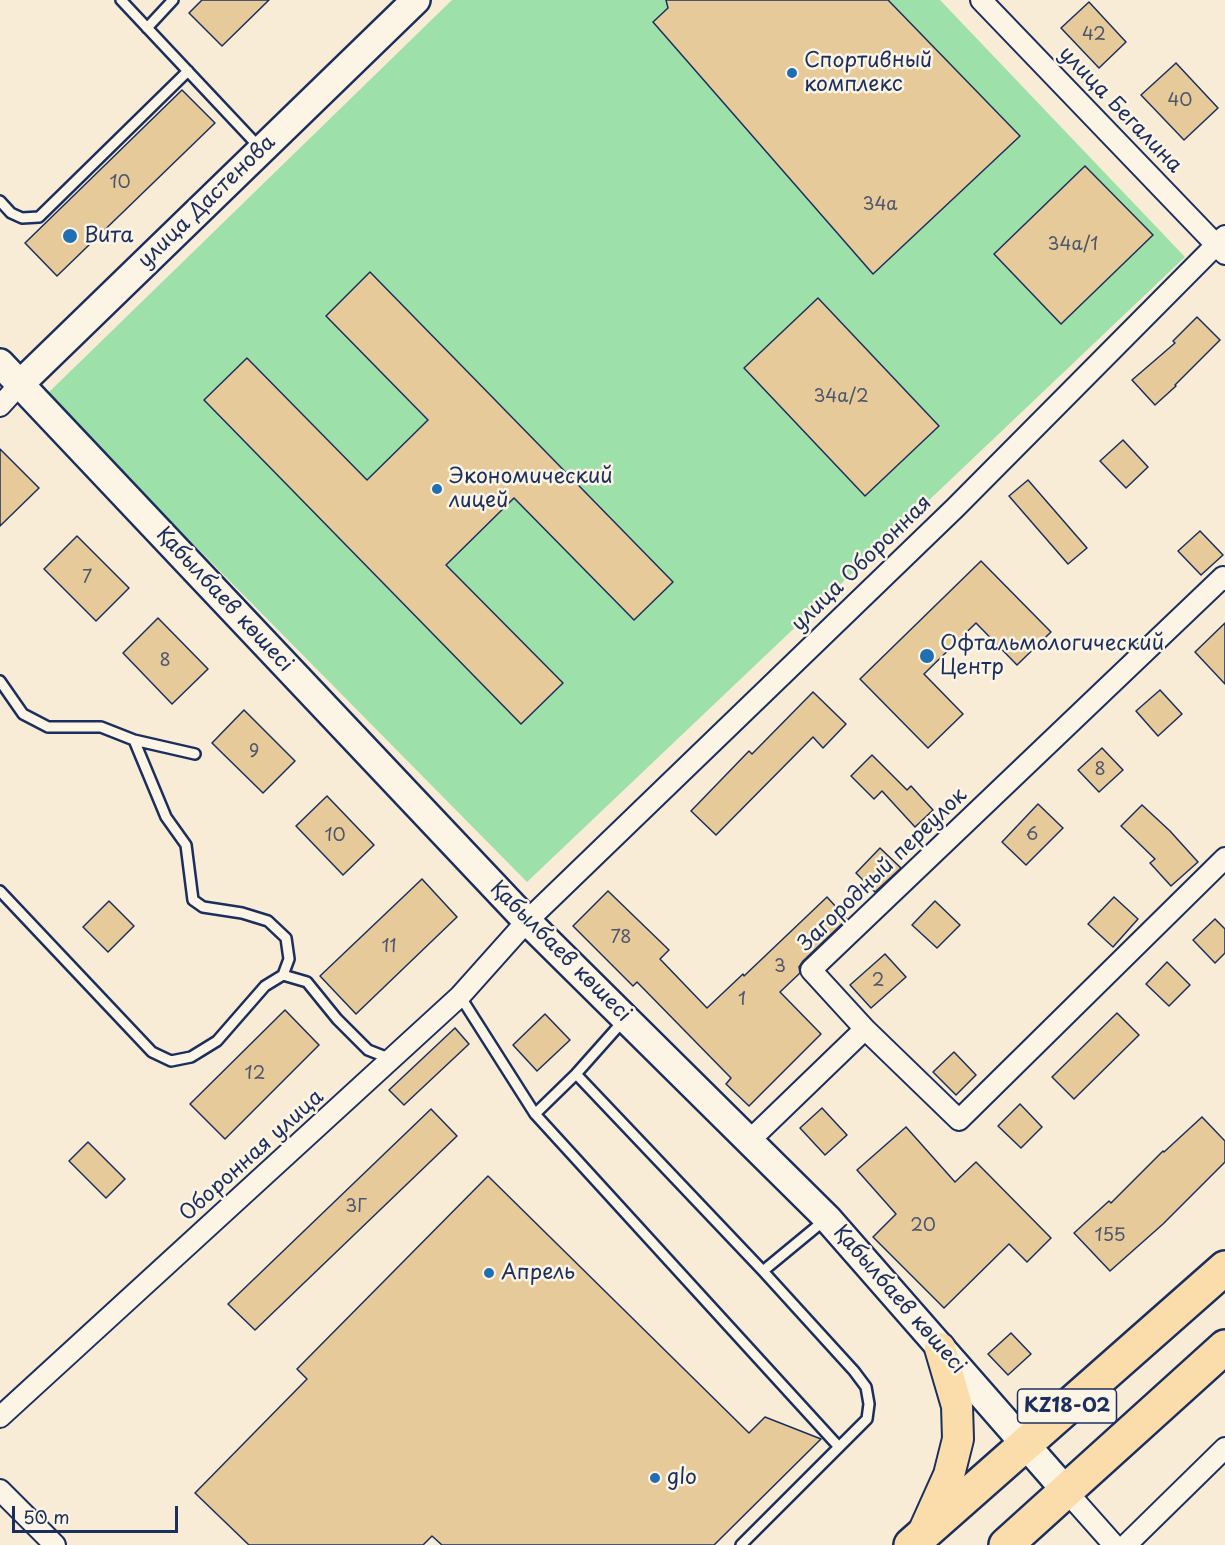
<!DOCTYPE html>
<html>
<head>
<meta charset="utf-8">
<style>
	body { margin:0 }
	#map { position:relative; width:1225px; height:1545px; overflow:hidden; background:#f8ecd6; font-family:"Playpen Sans",sans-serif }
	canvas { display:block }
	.scale { position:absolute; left:12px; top:1506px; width:166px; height:27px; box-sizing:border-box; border:3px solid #1b2f5e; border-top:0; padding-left:8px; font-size:18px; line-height:21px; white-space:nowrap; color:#1b2f5e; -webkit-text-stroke:4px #fcf5e5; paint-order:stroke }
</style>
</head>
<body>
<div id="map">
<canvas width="1225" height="1545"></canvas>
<div class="scale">50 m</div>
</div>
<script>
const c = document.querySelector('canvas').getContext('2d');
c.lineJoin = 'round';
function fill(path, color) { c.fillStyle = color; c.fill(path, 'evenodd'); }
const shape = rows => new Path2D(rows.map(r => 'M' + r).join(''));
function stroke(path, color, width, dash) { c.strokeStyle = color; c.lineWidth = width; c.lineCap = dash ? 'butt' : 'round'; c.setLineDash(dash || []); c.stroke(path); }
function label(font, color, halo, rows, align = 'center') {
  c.font = font + ' "Playpen Sans",sans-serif'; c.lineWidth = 5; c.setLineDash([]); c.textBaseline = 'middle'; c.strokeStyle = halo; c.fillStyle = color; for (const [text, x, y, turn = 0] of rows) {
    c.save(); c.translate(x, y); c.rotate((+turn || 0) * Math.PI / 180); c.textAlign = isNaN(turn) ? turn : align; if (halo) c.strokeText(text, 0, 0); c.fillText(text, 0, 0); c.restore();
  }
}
fill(shape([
	[452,0,940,0,1185,257,527,882,46,395]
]), '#9de0aa');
const building = shape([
	[202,0,269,0,222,46,189,13,202,0],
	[666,0,888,0,1020,136,873,274,653,22,668,8,666,0],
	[1089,2,1126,42,1099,68,1061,28,1089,2],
	[1176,63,1218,108,1184,140,1141,95,1176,63],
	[182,90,215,123,57,276,25,243,182,90],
	[1085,166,1153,235,1061,324,994,254,1085,166],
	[370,272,673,582,634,620,514,498,446,565,563,683,521,724,204,400,247,358,367,480,428,420,326,316,370,272],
	[818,298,939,426,865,496,744,368,818,298],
	[1197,317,1220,340,1175,385,1176,386,1155,405,1132,380,1175,343,1173,341,1197,317],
	[1123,440,1148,467,1126,488,1100,461,1123,440],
	[0,449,39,488,0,526,0,449],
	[1028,480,1087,548,1068,564,1009,496,1028,480],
	[1200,531,1223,555,1201,575,1178,551,1200,531],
	[77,536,129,588,96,621,44,569,77,536],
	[981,561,1051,632,1017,665,976,623,924,674,963,714,928,748,860,679,981,561],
	[158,618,208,669,172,704,123,653,158,618],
	[1225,623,1225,684,1195,652,1225,623],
	[1160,690,1182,714,1158,736,1136,711,1160,690],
	[813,692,846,724,823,748,813,737,716,835,691,811,749,751,752,754,813,692],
	[244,710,295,761,263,793,212,743,244,710],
	[1102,748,1123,770,1099,792,1078,770,1102,748],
	[872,755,907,790,911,786,933,810,915,827,882,791,874,799,851,776,872,755],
	[327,796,374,845,343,875,296,826,327,796],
	[1038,804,1063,828,1026,865,1002,842,1038,804],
	[1142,805,1170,831,1198,862,1171,886,1150,863,1155,859,1121,826,1142,805],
	[880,848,901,868,875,892,856,873,880,848],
	[422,879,457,917,356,1014,320,976,422,879],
	[608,891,669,950,660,959,707,1008,743,974,744,976,827,897,847,919,803,961,799,967,800,973,780,992,821,1034,749,1106,726,1084,731,1078,637,982,633,986,573,926,608,891],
	[1114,897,1138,919,1113,947,1088,924,1114,897],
	[109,901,134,926,108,952,83,927,109,901],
	[935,901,960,925,937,948,912,925,935,901],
	[1215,919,1225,929,1225,953,1215,963,1193,940,1215,919],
	[885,954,906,977,871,1008,850,985,885,954],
	[1167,962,1190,985,1169,1006,1146,984,1167,962],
	[285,1010,319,1045,225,1139,190,1104,285,1010],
	[1117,1013,1139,1035,1074,1099,1052,1077,1117,1013],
	[545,1014,570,1040,537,1071,513,1045,545,1014],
	[455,1028,469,1044,404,1105,389,1090,455,1028],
	[954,1052,976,1075,956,1095,933,1072,954,1052],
	[1020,1104,1042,1127,1021,1148,998,1126,1020,1104],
	[822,1108,847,1135,825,1155,800,1128,822,1108],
	[431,1109,457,1136,255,1330,228,1304,431,1109],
	[1202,1117,1225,1141,1225,1162,1163,1224,1110,1271,1074,1233,1109,1201,1111,1203,1163,1151,1164,1152,1202,1117],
	[906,1127,955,1182,976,1162,1051,1238,1027,1262,1009,1244,944,1308,873,1237,896,1214,857,1170,906,1127],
	[88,1142,125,1179,106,1198,69,1161,88,1142],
	[488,1176,749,1433,765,1417,821,1439,714,1545,442,1545,432,1536,423,1545,249,1545,195,1493,307,1379,297,1369,488,1176],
	[1011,1333,1031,1354,1008,1375,988,1354,1011,1333]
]);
fill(building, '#e6ca9a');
stroke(building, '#1b2f5e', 1.5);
const lane = shape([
	[121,0,261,149],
	[147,28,173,0],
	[0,201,11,213,22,218,39,217,188,71],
	[0,681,23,714,48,727,101,727,134,740,195,754],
	[134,740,166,817,186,845,193,900,203,907,242,913,268,921,286,938,289,959,283,975],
	[0,891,152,1052,171,1061,191,1057,217,1041,265,986,283,975,307,982,337,1019,368,1050,391,1059],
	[460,996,535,1114,839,1447],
	[576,1074,763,1271,854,1371,866,1387,869,1404,867,1419,741,1545],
	[535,1114,576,1074,624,1020],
	[763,1271,826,1219]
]);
const street = shape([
	[981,0,1225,254],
	[0,406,20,384],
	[1225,580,1223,577,811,970,865,1029,959,1120,1225,858],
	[750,1140,865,1029],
	[0,1417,460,996,527,921,955,508,1225,236],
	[0,1490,55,1545],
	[1067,1492,1114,1545],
	[1126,1545,1225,1448]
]);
const secondary = shape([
	[0,363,527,921,827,1218,1067,1492],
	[20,384,416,0]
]);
const primary = shape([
	[922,1535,949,1475,958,1439,957,1406,940,1348]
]);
const highway = shape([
	[911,1545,1225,1268],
	[1006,1545,1225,1347]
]);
stroke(lane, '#1b2f5e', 14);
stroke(street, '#1b2f5e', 24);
stroke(secondary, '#1b2f5e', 32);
stroke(primary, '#1b2f5e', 34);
stroke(highway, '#1b2f5e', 38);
stroke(lane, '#fcf5e5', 9);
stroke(street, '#fcf5e5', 20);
stroke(secondary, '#fcf5e5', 27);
stroke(primary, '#fbddab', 30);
stroke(highway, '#fbddab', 33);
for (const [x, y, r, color] of [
	[792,73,6,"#1f6fb2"],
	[70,236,8,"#1f6fb2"],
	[437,489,6,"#1f6fb2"],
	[927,656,8,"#1f6fb2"],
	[489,1273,6,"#1f6fb2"],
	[655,1478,6,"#1f6fb2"]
]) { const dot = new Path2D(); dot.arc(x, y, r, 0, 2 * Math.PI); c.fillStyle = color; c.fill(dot); stroke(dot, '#fcf5e5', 2); }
label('18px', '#4e566d', null, [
	["42",1094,35],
	["40",1180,101],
	["10",120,183],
	["34а",880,205],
	["34а/1",1073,245],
	["34а/2",841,397],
	["7",87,578],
	["8",165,661],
	["9",254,752],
	["8",1100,770],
	["6",1032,835],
	["10",335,836],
	["78",621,938],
	["11",389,947],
	["3",780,967],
	["2",878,981],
	["1",742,1000],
	["12",255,1074],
	["3Г",356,1207],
	["20",923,1226],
	["155",1110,1236]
]);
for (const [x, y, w] of [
	[1067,1406,99]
]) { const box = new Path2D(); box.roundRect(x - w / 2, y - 17, w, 34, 4.5); c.fillStyle = '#fcf5e5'; c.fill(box); stroke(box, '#1b2f5e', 1.5); }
label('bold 20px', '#1b2f5e', null, [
	["KZ18-02",1067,1406]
]);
label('21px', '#1b2f5e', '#fcf5e5', [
	["Спортивный",804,61],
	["комплекс",804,85],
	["Вита",84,236],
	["Экономический",449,477],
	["лицей",449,501],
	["Офтальмологический",940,644],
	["Центр",940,668],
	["Апрель",501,1273],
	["glo",667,1478]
], 'left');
label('21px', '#1b2f5e', '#fcf5e5', [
	["улица Бегалина",1120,110,46],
	["улица Дастенова",207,202,-44],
	["улица Оборонная",862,564,-44],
	["Қабылбаев көшесі",224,600,47],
	["Загородный переулок",883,870,-44],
	["Қабылбаев көшесі",560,952,45],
	["Оборонная улица",252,1156,-42],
	["Қабылбаев көшесі",899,1300,49]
]);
</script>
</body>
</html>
